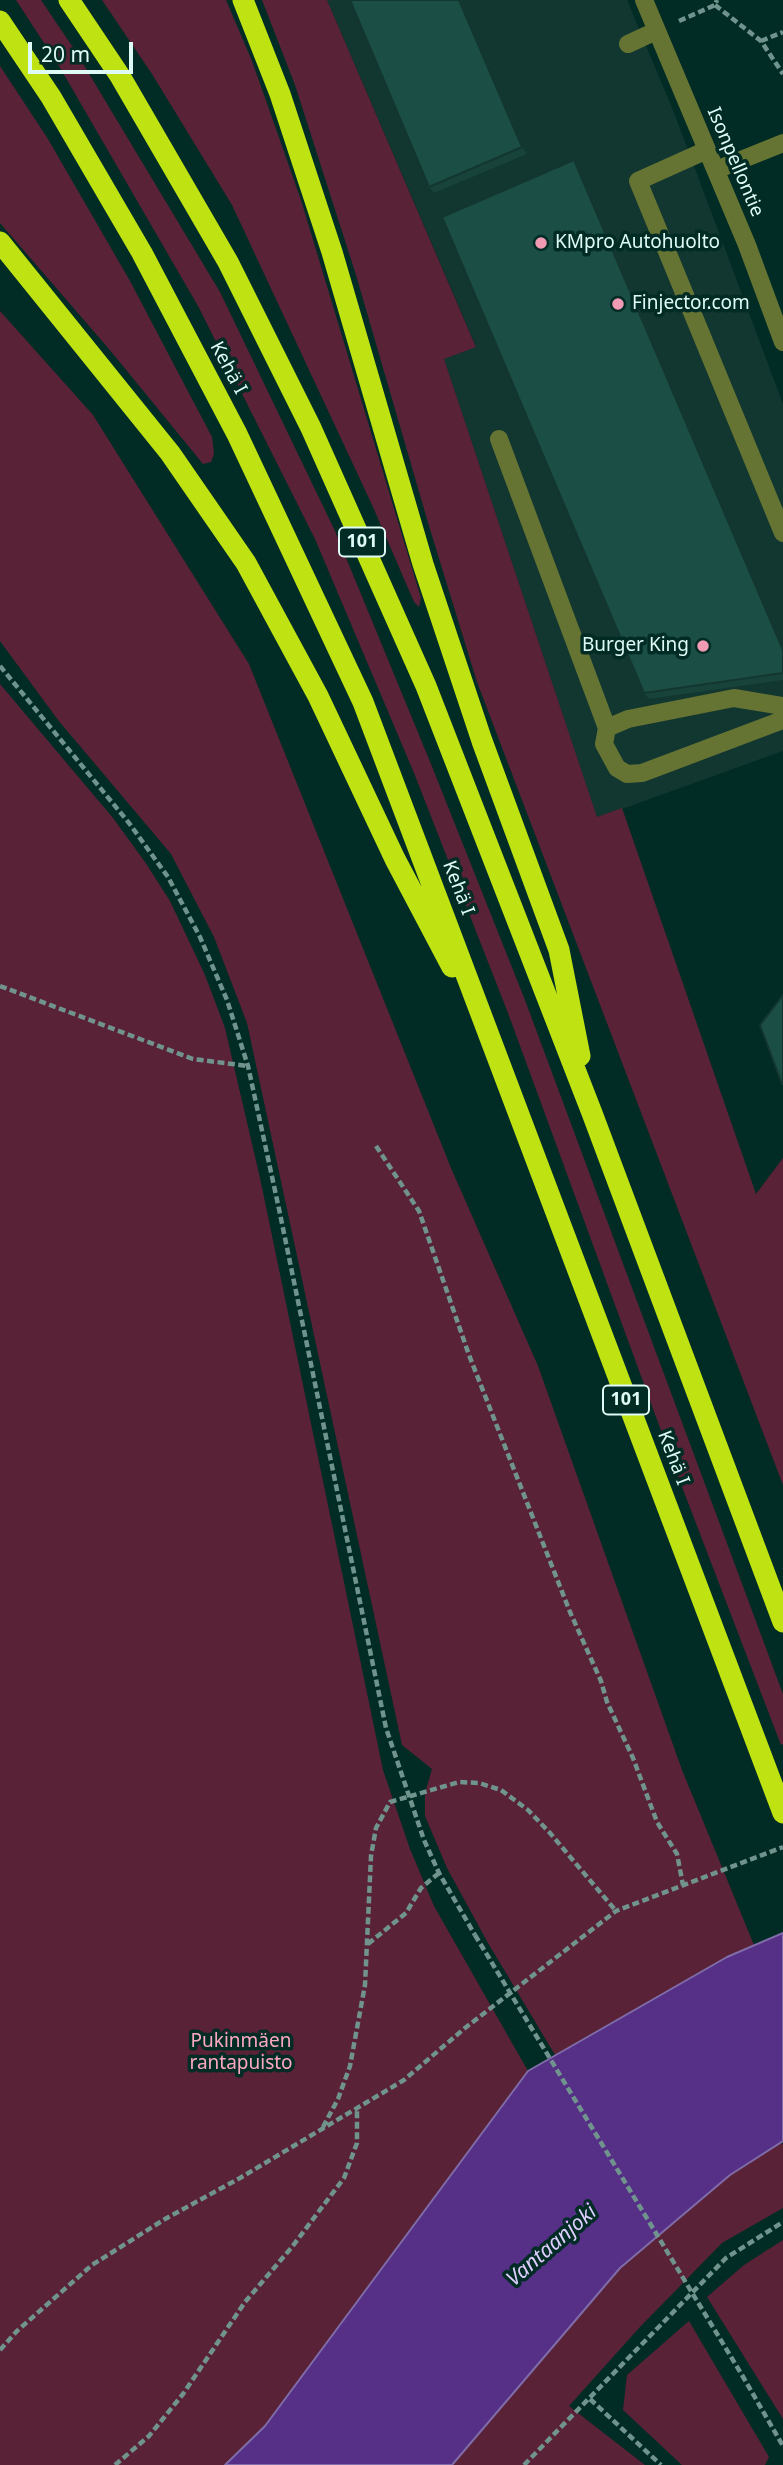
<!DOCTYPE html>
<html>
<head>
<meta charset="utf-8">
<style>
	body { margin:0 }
	#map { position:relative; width:783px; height:2465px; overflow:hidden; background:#002c25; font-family:"Noto Sans",sans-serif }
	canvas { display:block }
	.scale { position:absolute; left:28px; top:42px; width:105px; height:32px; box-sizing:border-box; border:4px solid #dffbf5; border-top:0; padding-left:9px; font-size:21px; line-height:24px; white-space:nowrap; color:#dffbf5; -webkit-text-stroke:5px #002c25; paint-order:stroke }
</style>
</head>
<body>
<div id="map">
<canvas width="783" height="2465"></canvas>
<div class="scale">20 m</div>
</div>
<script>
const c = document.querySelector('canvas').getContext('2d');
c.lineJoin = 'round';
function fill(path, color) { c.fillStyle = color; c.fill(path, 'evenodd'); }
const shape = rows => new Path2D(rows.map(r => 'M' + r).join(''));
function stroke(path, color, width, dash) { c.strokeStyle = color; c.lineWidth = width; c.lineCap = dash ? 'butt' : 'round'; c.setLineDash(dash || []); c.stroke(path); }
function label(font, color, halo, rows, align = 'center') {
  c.font = font + ' "Noto Sans",sans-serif'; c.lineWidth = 7; c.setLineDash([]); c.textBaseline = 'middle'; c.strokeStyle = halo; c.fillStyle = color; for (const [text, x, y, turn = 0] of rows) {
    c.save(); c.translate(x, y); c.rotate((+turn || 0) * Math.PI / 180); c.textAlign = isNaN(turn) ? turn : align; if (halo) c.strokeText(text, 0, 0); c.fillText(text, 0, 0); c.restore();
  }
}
fill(shape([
	[327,0,627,0,675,115,783,404,783,751,597,818,444,359,476,346]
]), '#123630');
fill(shape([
	[16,0,41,0,76,52,220,292,335,531,431,764,525,1000,783,1694,783,1744,781,1745,674,1466,508,1013,414,773,315,539,198,306,59,66],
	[102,0,226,0,252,61,301,200,421,598,419,607,414,602,373,507,232,205,152,74],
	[262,0,327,0,476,347,444,359,597,817,622,808,756,1194,783,1158,783,1485,477,682,429,526,356,275,295,85],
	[0,66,48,139,130,281,212,437,214,454,211,462,203,464,109,349,0,223],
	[0,311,93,415,249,664,451,1168,538,1366,682,1770,754,1945,727,1957,555,2055,488,1943,447,1868,425,1816,425,1793,432,1769,402,1745,247,1023,214,937,171,854,58,720,0,641],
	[0,684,113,818,145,862,170,901,205,975,225,1028,260,1178,383,1770,410,1849,434,1906,528,2071,265,2426,225,2465,0,2465],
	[780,2143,783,2144,783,2208,722,2243,640,2327,569,2406,645,2465,452,2465,620,2268,730,2175],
	[783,2240,783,2419,707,2297,744,2265],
	[689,2321,769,2457,765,2465,682,2465,623,2410,627,2375]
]), '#592236');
const water = shape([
	[783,1933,783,2141,730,2175,620,2268,452,2465,225,2465,265,2426,528,2071,727,1957,783,1933]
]);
fill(water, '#562f87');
stroke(water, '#7f6ca8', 2);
stroke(shape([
	[715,5,761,41,783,74],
	[679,21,715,5,717,0],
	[761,41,783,32],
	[0,666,129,823,168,877,200,937,227,1000,248,1066,279,1209,386,1728,424,1840,439,1873,475,1935],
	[0,986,193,1059,248,1066],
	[376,1146,419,1211,469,1355,570,1612,601,1681,607,1702,633,1758,657,1822,677,1854,683,1885],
	[368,1944,406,1913,421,1888,439,1873],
	[323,2127,338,2099,350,2066,365,1985,371,1856,376,1828,390,1802,459,1782,479,1783,501,1790,528,1810,550,1833,616,1911],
	[0,2350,17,2331,92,2265,165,2219,240,2178,404,2080,465,2028,616,1911,783,1847],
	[742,2375,783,2446],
	[590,2399,661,2465],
	[115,2465,149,2436,183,2394,245,2302,292,2247,344,2178,357,2143,357,2108],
	[524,2465,726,2258,783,2222]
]), '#70948d', 4.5, [7, 3.5]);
stroke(shape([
	[644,0,747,245,783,342],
	[628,44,656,31],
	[707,150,638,181,783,533],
	[716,170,783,143],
	[499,439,607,728,604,744,617,768,627,774,642,773,783,720],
	[607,728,628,719,734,698,783,706]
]), '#657333', 18);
stroke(shape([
	[69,0,120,76,228,262,311,428,426,686,592,1113,783,1622],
	[243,0,280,94,332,252,423,564,482,741,559,950,580,1056],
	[0,21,51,97,142,253,237,434,363,702,783,1813],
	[0,242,170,453,246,563,318,696,395,859,452,967]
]), '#bfe213', 21);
stroke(shape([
	[475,1935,742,2375]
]), '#70948d', 4.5, [7, 3.5]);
fill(shape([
	[461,0,527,154,434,193,429,187],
	[579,166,783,646,783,680,649,699,644,693]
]), '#17433b');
fill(shape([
	[459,0,461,0,527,154,522,147],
	[574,160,579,166,783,646,783,650]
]), '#133730');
const building = shape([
	[350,0,459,0,522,147,429,187,350,0],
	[574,160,783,650,783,673,644,693,442,217,574,160],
	[783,995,783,1083,782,1084,760,1025,783,995]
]);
fill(building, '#1b4e45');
stroke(building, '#133730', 2);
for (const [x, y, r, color] of [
	[541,243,7,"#f19ab4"],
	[618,304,7,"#f19ab4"],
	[703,646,7,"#f19ab4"]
]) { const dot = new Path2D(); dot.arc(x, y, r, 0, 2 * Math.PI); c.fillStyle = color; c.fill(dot); stroke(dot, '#002c25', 2.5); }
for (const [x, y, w] of [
	[362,542,46],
	[626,1400,46]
]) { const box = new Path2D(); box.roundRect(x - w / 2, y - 14.5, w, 29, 5); c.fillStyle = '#002c25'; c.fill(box); stroke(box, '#dffbf5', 2); }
label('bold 18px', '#dffbf5', null, [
	["101",362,542],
	["101",626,1400]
]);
label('19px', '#dffbf5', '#002c25', [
	["Isonpellontie",735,162,67],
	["Kehä I",228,368,62],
	["Kehä I",458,888,69],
	["Kehä I",673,1458,69]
]);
label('19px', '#dffbf5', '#002c25', [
	["KMpro Autohuolto",555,243],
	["Finjector.com",632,304],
	["Burger King",689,646,"right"]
], 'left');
label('19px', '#fca8c1', '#002c25', [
	["Pukinmäen",241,2042],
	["rantapuisto",241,2064]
]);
label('italic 21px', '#decefe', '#002c25', [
	["Vantaanjoki",552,2246,-41]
]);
</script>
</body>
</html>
